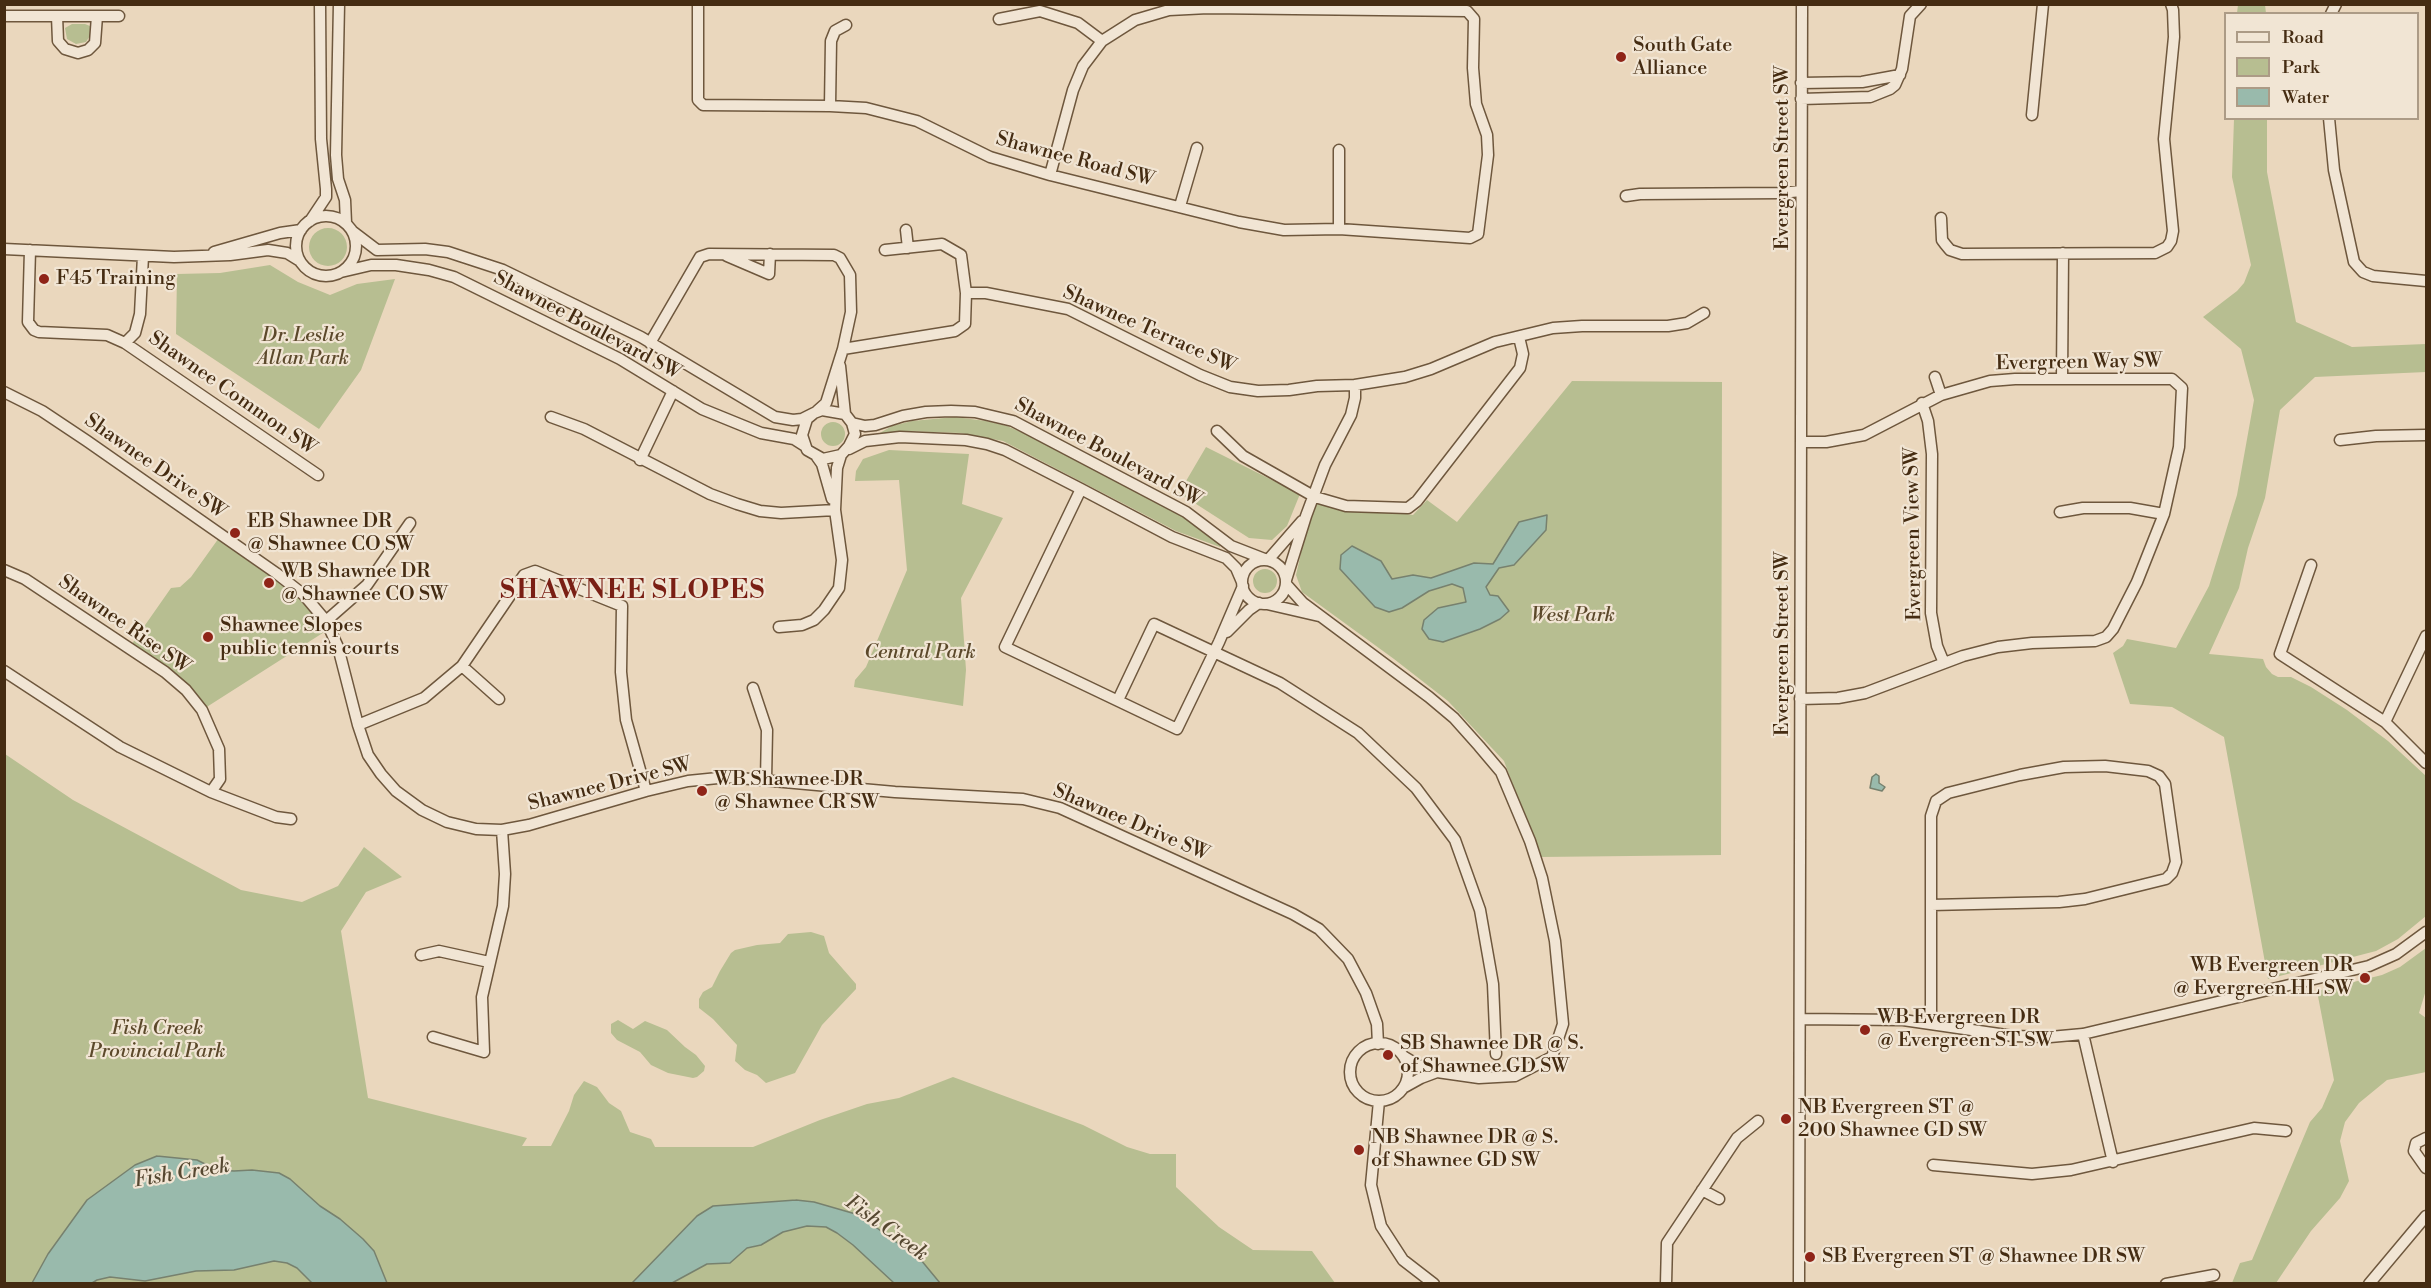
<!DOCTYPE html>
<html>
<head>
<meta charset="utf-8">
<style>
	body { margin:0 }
	#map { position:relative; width:2431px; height:1288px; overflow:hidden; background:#ead7bd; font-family:"Libre Bodoni",serif }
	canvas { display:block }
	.frame { position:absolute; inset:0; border:6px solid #452c12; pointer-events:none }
	.legend { position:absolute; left:2224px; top:12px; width:195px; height:108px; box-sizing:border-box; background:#f1e5d4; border:2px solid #ac9b86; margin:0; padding:8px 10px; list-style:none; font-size:18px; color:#452c12 }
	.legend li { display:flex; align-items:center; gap:12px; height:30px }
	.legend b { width:30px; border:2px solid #ac9b86 }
</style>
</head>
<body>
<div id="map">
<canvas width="2431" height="1288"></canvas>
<div class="frame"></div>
<ul class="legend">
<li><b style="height:8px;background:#f1e5d4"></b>Road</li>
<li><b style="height:16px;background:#b7be91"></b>Park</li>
<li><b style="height:16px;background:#99baac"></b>Water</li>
</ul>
</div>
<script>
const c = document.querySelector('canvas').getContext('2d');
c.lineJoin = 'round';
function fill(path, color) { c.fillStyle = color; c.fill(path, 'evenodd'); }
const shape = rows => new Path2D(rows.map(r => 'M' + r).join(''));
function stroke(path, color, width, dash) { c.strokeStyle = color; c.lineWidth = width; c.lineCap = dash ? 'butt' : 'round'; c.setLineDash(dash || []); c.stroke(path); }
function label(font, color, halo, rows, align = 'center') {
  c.font = font + ' "Libre Bodoni",serif'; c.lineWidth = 4.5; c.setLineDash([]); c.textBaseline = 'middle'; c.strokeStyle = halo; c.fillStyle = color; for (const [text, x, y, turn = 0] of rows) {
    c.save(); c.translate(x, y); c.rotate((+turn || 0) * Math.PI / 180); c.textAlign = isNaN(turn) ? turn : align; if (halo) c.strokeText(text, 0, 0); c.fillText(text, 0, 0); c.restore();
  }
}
fill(shape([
	[2238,5,2265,5,2266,13,2237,13],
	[72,24,85,24,90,26,91,34,86,42,76,44,67,39,65,28],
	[2234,119,2267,119,2267,172,2296,322,2352,347,2426,344,2426,372,2315,377,2280,410,2265,498,2248,548,2239,588,2209,654,2263,659,2266,667,2272,674,2278,677,2291,677,2311,687,2347,710,2388,741,2426,776,2426,916,2398,939,2376,951,2268,979,2224,737,2172,707,2130,704,2113,653,2123,646,2127,639,2176,648,2209,586,2237,495,2254,400,2241,349,2203,317,2237,291,2244,283,2251,265,2232,177],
	'309 247a19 19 0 1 1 38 0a19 19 0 1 1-38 0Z',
	[270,265,298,282,330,295,357,284,395,279,361,370,319,429,176,334,177,274,220,273],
	[1572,381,1722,382,1721,855,1540,857,1504,761,1448,701,1394,659,1302,592,1296,575,1313,500,1413,515,1427,500,1457,522],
	[955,417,986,421,1007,426,1032,437,1183,517,1204,531,1220,545,1220,547,1176,531,1003,441,960,433,905,431,878,434,892,426,912,421],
	'821 434a12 12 0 1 1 24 0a12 12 0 1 1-24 0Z',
	[1206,447,1300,494,1287,526,1272,540,1249,538,1179,493],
	[889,450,969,454,962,504,1003,518,961,598,966,670,963,706,854,687,855,680,866,667,907,570,899,480,855,481,856,471,863,459],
	[221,535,276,573,329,629,202,710,129,648,171,588,180,587,191,577],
	'1253 581a12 12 0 1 1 24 0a12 12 0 1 1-24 0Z',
	[5,754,73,800,241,890,302,902,338,886,364,847,402,877,366,892,341,931,368,1098,527,1138,522,1146,551,1146,569,1111,574,1095,584,1081,597,1087,609,1103,621,1111,630,1132,651,1139,655,1147,753,1147,820,1120,867,1104,899,1098,953,1077,1083,1125,1127,1147,1150,1154,1176,1154,1176,1187,1219,1227,1253,1250,1312,1251,1335,1283,5,1284],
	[811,932,824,936,829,953,856,984,856,989,822,1025,795,1073,766,1083,757,1075,745,1070,735,1061,737,1045,713,1019,699,1008,699,999,703,992,712,987,720,971,731,953,735,950,757,945,780,943,788,934],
	[2426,948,2426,990,2419,1013,2426,1018,2426,1072,2387,1080,2359,1103,2345,1122,2340,1141,2349,1181,2340,1198,2311,1231,2276,1283,2232,1283,2240,1263,2252,1260,2310,1122,2322,1108,2334,1080,2317,991,2382,975,2400,967],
	[618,1020,633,1029,645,1021,667,1030,685,1047,696,1055,705,1066,704,1071,697,1077,693,1078,668,1073,651,1065,640,1052,617,1040,611,1033,611,1024]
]), '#b7be91');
const water = shape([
	[1547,515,1546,530,1514,565,1499,568,1486,587,1490,595,1498,596,1509,611,1500,619,1480,629,1443,642,1429,639,1422,629,1424,620,1438,608,1466,602,1463,588,1452,584,1429,591,1402,608,1389,612,1375,607,1340,569,1341,555,1352,546,1381,561,1392,579,1413,575,1431,578,1474,563,1493,564,1519,522,1547,515],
	[1876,774,1879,776,1879,783,1885,787,1882,791,1870,788,1872,777,1876,774],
	[157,1156,197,1160,217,1170,234,1171,252,1170,279,1173,290,1179,320,1206,340,1219,363,1239,374,1251,387,1283,312,1283,297,1268,287,1263,274,1261,234,1270,196,1271,145,1281,110,1277,97,1280,92,1283,32,1283,48,1254,87,1200,135,1165,157,1156],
	[796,1200,814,1202,859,1215,921,1260,940,1283,894,1283,853,1245,837,1233,826,1227,807,1226,783,1232,761,1245,747,1248,730,1263,707,1264,672,1283,632,1283,697,1216,713,1206,796,1200]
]);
fill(water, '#99baac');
stroke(water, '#77816e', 1.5);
const street = shape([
	[339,4,336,155,338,179,345,200,346,223],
	[698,4,698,100,703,105,830,106,866,108,917,121,990,157,1050,175,1239,222,1284,230,1339,229,1470,238,1478,234,1488,155,1487,135,1476,104,1473,68,1474,19,1467,11,1208,8,1169,10,1135,20,1102,41,1083,66,1073,90,1050,175],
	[2331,14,2336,4],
	[4,16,119,16],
	[57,16,58,41,65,49,78,53,88,50,95,43,97,16],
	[999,19,1040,11,1078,23,1102,41],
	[1801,83,1862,82,1900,75],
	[1801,99,1870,97,1890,89,1895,85,1902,69,1910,16,1921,4],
	[830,106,831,41,835,31,846,25],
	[2032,115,2043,4],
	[2329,118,2334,170,2354,262,2363,272,2373,276,2426,281],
	[1626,196,1640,194,1781,193,1801,191],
	[1180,206,1197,148],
	'296 246a30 30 0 1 1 60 0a30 30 0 1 1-60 0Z',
	[1941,218,1942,240,1945,244,1950,250,1962,254,2155,253,2167,247,2171,241,2173,231,2164,139,2174,37,2173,10,2171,4],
	[310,221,326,197,326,189,321,139,320,4],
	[1339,229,1339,150],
	[906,230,908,248],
	[352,231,377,250,425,249,448,252,503,270,641,337,775,417,793,420,802,419,814,413,822,410,845,414,852,423,855,434,849,446,841,455,823,459,807,450,802,435,807,419,813,414],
	[4,249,174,257,230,255,268,250,287,253,300,261],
	[30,250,28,322,34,330,39,332,107,335,125,343,135,333,140,314,143,256],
	[214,252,280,233,301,230],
	[727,256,769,274,770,254],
	[341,272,371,265,396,265,429,270,454,277,620,359,702,409,761,433,794,439,805,446],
	[966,293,986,293,1068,309,1200,375,1230,387,1258,391,1289,390,1317,386,1355,385,1355,398,1351,415,1325,465,1306,516,1286,580],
	[125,343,318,475],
	[650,343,700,257,709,254,834,255,840,258,850,275,851,312,843,349,826,403,817,411],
	[843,349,955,331,965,324,966,293,961,255,942,244,885,250],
	[840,366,845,414],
	[1935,377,1941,395],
	[2062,379,2063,253],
	[1355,385,1405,377,1431,369,1495,342,1553,328,1582,326,1668,326,1687,323,1704,313],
	[4,392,42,411,87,441,276,573,304,595,326,621,338,647,358,725,368,755,381,774,396,791,422,810,447,822,476,829,502,830,529,825,646,791,688,781,728,777,895,792,1023,799,1060,808,1293,914,1319,929,1348,959,1366,993,1377,1024,1378,1044],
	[1922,403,1928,421,1932,454,1931,613,1937,646,1944,663],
	[551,417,584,429,710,494,737,504,760,511,781,513,835,510],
	[852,423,865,426,875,425,903,416,926,412,951,411,975,412,1013,421,1186,512,1231,546,1267,560],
	[1217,431,1243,456,1315,497,1346,506,1408,508,1417,501,1520,368,1523,354,1519,337],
	[2340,440,2376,436,2426,435],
	[849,449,865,441,900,437,966,440,987,444,1005,450,1081,489,1172,537,1226,558,1236,568,1242,582],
	[817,457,822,464,832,499],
	[640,460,673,391],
	[1081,489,1005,647,1177,729,1219,642,1243,586],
	[2060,512,2083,508,2130,508,2164,514],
	[1268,560,1302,521],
	'1242 582a22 22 0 1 1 44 0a22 22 0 1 1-44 0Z',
	[2311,565,2280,654,2385,722,2426,763],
	[4,570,25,579,165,672,186,690,202,710,219,749,220,779,211,792],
	[1286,584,1303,603,1429,697,1454,718,1479,746,1501,772,1530,841,1542,878,1555,941,1563,1024,1552,1057,1515,1076,1479,1078,1437,1072,1418,1065,1403,1056],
	[1267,604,1319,616],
	[326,621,367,585,410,523],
	[779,627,802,625,814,620,824,610,839,588,842,560,835,510,837,468,841,455],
	[1227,632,1249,610,1259,603],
	[462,666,499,699],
	[4,671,120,747,211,792,276,817,291,819],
	[753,688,767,730,766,780],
	[1800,699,1838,698,1865,693,1963,656,1998,647,2032,643,2095,641,2106,637,2113,629,2137,582,2164,514,2179,447,2182,388,2172,379,2015,379,1990,381,1941,395,1864,435,1826,442,1801,442],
	[1118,700,1154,624,1280,683,1358,733,1416,788,1455,840,1480,910,1493,984,1496,1054],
	[2385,722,2426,636],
	[358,725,424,698,462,666,524,575,535,571,622,606,621,672,626,720,646,791],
	[421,955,439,951,489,962],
	[1800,1019,1903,1020,2013,1036,2050,1037,2083,1034,2369,966,2396,954,2426,932],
	[1931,1023,1931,816,1936,801,1948,793,2020,775,2064,767,2105,766,2148,771,2159,776,2165,784,2176,862,2172,873,2166,879,2085,899,2059,902,1931,905],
	[2083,1034,2113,1162],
	[433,1037,484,1052,482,997,503,906,505,874,502,830],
	'1350 1072a29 29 0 1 1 58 0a29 29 0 1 1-58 0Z',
	[1403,1088,1421,1078,1437,1072],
	[1379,1101,1371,1185,1381,1226,1403,1260,1434,1284],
	[2426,1138,2416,1143,2414,1151,2426,1168],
	[1933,1165,2032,1174,2071,1170,2254,1128,2286,1131],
	[1702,1190,1719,1199],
	[1666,1284,1667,1243,1737,1138,1758,1121],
	[1799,1284,1802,4],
	[2166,1284,2214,1275],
	[2369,1284,2426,1216]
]);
stroke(street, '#6e573d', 13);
stroke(street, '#f1e5d4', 10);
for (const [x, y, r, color] of [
	[1621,57,6,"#8f2418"],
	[44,279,6,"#8f2418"],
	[235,533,6,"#8f2418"],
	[269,583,6,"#8f2418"],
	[208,637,6,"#8f2418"],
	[702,791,6,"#8f2418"],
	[2365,978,6,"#8f2418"],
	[1865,1030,6,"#8f2418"],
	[1388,1055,6,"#8f2418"],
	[1786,1119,6,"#8f2418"],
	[1359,1150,6,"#8f2418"],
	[1810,1257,6,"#8f2418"]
]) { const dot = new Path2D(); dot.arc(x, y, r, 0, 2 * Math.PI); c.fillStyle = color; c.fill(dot); stroke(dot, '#f1e5d4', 2); }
label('20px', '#452c12', '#f1e5d4', [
	["South Gate",1633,46],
	["Alliance",1633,69],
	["F45 Training",56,279],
	["EB Shawnee DR",247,522],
	["@ Shawnee CO SW",247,545],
	["WB Shawnee DR",281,572],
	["@ Shawnee CO SW",281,595],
	["Shawnee Slopes",220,626],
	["public tennis courts",220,649],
	["WB Shawnee DR",714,780],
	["@ Shawnee CR SW",714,803],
	["WB Evergreen DR",2353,966,"right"],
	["@ Evergreen HL SW",2353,989,"right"],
	["WB Evergreen DR",1877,1018],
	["@ Evergreen ST SW",1877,1041],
	["SB Shawnee DR @ S.",1400,1044],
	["of Shawnee GD SW",1400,1067],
	["NB Evergreen ST @",1798,1108],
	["200 Shawnee GD SW",1798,1131],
	["NB Shawnee DR @ S.",1371,1138],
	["of Shawnee GD SW",1371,1161],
	["SB Evergreen ST @ Shawnee DR SW",1822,1257]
], 'left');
label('20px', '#452c12', '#f1e5d4', [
	["Evergreen Street SW",1783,158,-90],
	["Shawnee Road SW",1075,160,15],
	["Shawnee Boulevard SW",587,326,28],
	["Shawnee Terrace SW",1149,330,24],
	["Evergreen Way SW",2079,363,-1],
	["Shawnee Common SW",232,394,35],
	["Shawnee Boulevard SW",1108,453,28],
	["Shawnee Drive SW",155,467,35],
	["Evergreen View SW",1914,534,-91],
	["Shawnee Rise SW",124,625,35],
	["Evergreen Street SW",1783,644,-90],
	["Shawnee Drive SW",610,785,-14],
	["Shawnee Drive SW",1131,823,23]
]);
label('italic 20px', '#5c492b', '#f1e5d4', [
	["Dr. Leslie",303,336],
	["Allan Park",303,359],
	["West Park",1573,616],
	["Central Park",920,653],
	["Fish Creek",157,1029],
	["Provincial Park",157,1052]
]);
label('italic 21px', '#564831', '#f1e5d4', [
	["Fish Creek",182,1174,-9],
	["Fish Creek",886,1229,36]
]);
c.letterSpacing = '1.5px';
label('bold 26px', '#7a1f14', '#f1e5d4', [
	["SHAWNEE SLOPES",633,592]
]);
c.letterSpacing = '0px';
</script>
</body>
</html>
